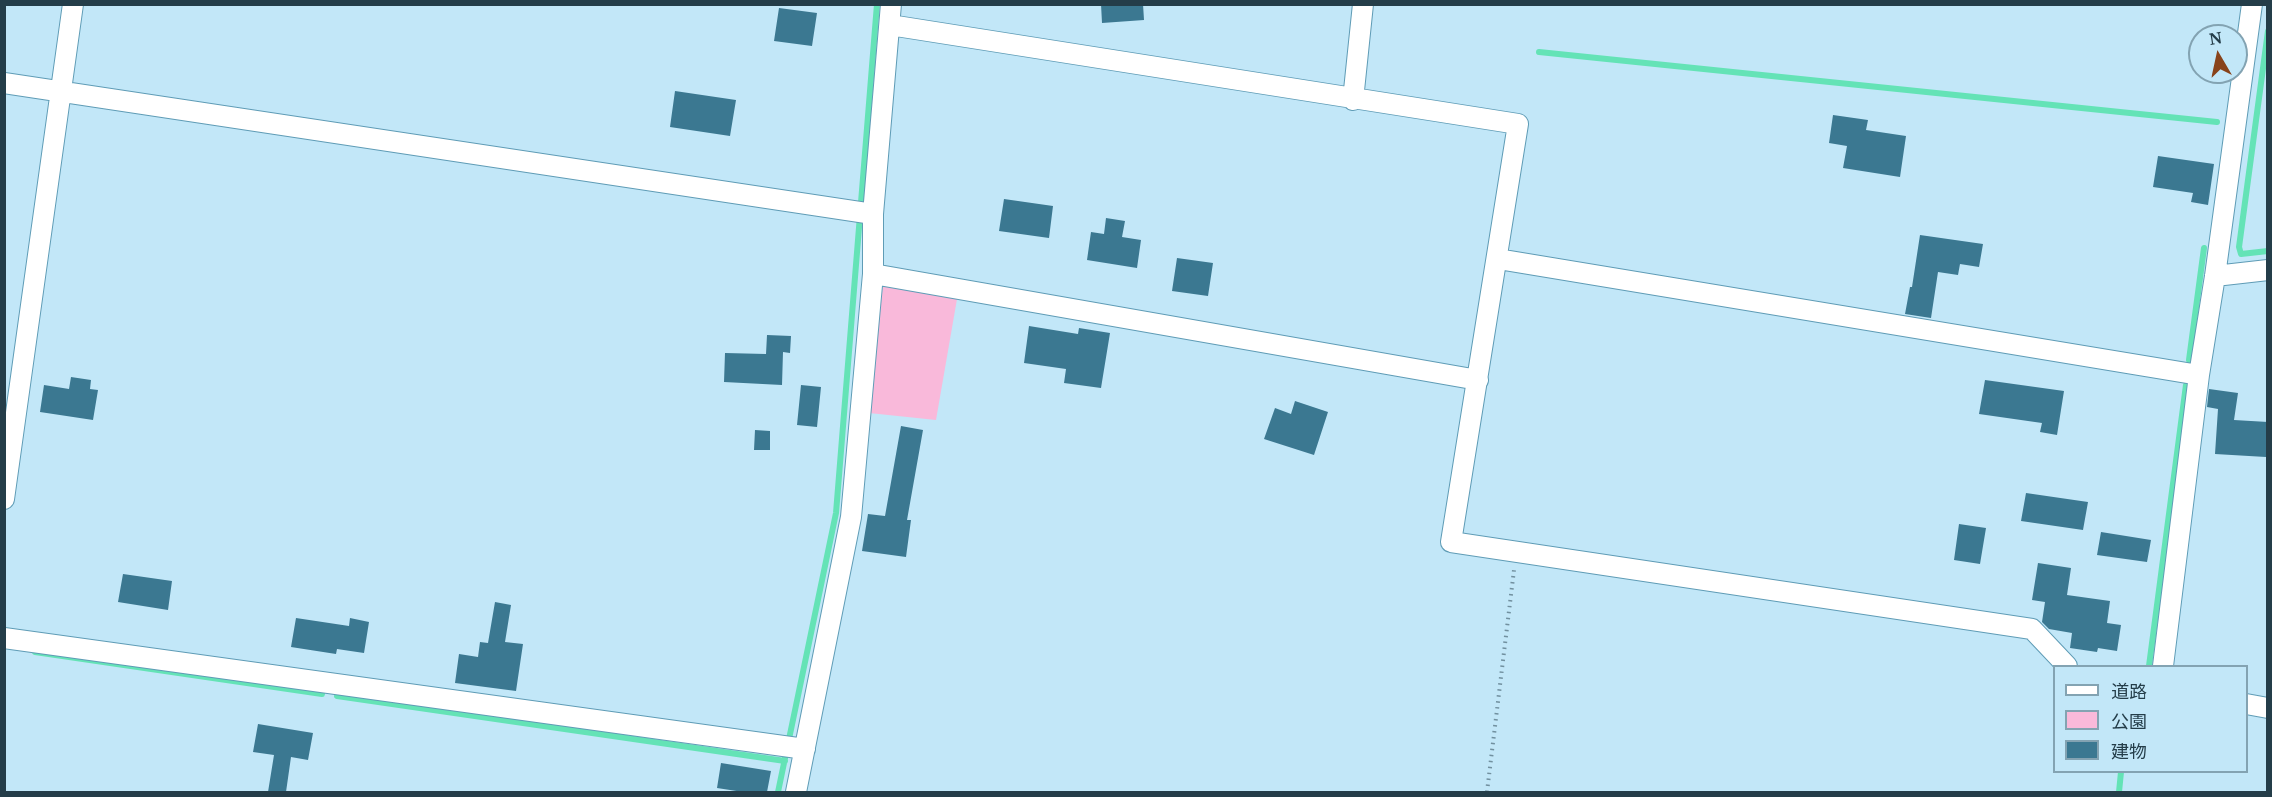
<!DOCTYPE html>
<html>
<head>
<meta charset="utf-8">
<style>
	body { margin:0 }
	#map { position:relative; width:2272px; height:797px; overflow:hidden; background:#c2e7f8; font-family:"Noto Serif","Noto Sans JP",serif }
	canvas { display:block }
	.frame { position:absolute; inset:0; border:6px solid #243d49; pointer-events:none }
	.legend { position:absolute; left:2053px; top:665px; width:195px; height:108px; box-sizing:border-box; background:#c2e7f8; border:2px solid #83a3b2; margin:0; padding:8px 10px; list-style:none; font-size:18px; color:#243d49 }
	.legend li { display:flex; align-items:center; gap:12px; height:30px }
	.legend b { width:30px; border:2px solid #83a3b2 }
	.north { position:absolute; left:2188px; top:24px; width:60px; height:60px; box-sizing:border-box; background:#c2e7f8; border:2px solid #83a3b2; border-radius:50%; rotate:351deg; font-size:16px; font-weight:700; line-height:24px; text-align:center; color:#243d49 }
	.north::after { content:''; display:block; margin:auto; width:21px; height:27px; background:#88431b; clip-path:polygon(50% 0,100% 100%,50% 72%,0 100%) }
</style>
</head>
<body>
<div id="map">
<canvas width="2272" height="797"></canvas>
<div class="frame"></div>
<ul class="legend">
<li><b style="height:8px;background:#fff"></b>道路</li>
<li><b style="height:16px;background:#f9b9da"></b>公園</li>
<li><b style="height:16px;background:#3b7891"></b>建物</li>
</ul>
<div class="north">N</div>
</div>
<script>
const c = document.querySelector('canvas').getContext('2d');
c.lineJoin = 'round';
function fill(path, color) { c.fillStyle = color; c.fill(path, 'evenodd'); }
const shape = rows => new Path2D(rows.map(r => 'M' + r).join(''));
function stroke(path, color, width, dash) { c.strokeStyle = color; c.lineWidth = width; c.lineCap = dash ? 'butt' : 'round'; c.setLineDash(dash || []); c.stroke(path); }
fill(shape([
	[883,285,957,299,936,420,869,413]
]), '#f9b9da');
stroke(shape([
	[2268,31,2239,247,2241,254,2268,251],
	[1539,52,2217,122],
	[2189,360,2204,248],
	[35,652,322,694],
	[2149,666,2186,385],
	[337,696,785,761],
	[778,792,836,513,877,4],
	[2119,792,2121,772]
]), '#64e3b6', 6);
fill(shape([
	[1101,4,1143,4,1144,20,1102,23],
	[779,8,817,13,812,46,774,41],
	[675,91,736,100,730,136,670,127],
	[1833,115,1868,120,1866,130,1906,136,1900,177,1843,168,1847,146,1829,143],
	[2158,156,2214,164,2208,205,2191,202,2193,193,2153,187],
	[1004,199,1053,206,1049,238,999,231],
	[1106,218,1125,221,1122,237,1141,240,1137,268,1087,260,1091,232,1104,234],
	[1920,235,1983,244,1979,267,1960,264,1958,275,1938,272,1931,318,1905,314,1910,287,1912,287],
	[1177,258,1213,263,1208,296,1172,291],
	[1029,326,1078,334,1079,328,1110,333,1101,388,1064,383,1066,369,1024,363],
	[767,335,791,336,790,353,783,352,782,385,724,382,725,353,766,354],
	[71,377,91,380,90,389,98,390,93,420,40,412,44,385,69,389],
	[1985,380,2064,391,2057,435,2040,432,2042,423,1979,414],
	[801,385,821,387,817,427,797,425],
	[2209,389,2238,393,2234,420,2268,422,2266,457,2215,454,2218,409,2207,407],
	[1295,401,1328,412,1314,455,1264,439,1275,408,1291,414],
	[901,426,923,430,907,520,911,520,906,557,862,551,868,514,885,516],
	[755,430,770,431,770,450,754,450],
	[2026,493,2088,502,2083,530,2021,521],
	[1959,524,1986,528,1980,564,1954,560],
	[2101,532,2151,540,2147,562,2097,555],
	[2038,563,2071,568,2067,595,2110,601,2107,623,2121,625,2117,651,2098,648,2097,652,2070,648,2072,633,2049,629,2042,622,2045,602,2032,600],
	[123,574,172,581,168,610,118,602],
	[495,602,511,605,505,642,523,644,516,691,455,683,459,654,478,657,480,642,488,643],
	[296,618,349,626,350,618,369,622,364,653,337,649,336,654,291,647],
	[258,724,313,733,308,760,291,757,286,792,268,792,274,755,253,752],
	[721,763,771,771,767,792,743,792,717,788]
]), '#3b7891');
const street = shape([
	[890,25,1518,124,1451,542,2032,629,2067,666],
	[4,83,873,214],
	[1353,100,1363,4],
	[1498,259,2199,375],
	[873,274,1478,380],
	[2215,276,2268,270],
	[4,499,73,4],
	[4,638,805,749],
	[2163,666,2199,375,2215,276,2252,4],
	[2246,704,2268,708],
	[796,792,851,517,873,274,873,214,891,4]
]);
stroke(street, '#5f9cb6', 22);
stroke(shape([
	[1487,792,1514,570]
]), '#71909f', 4, [1.5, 4.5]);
stroke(street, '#fff', 20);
</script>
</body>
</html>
